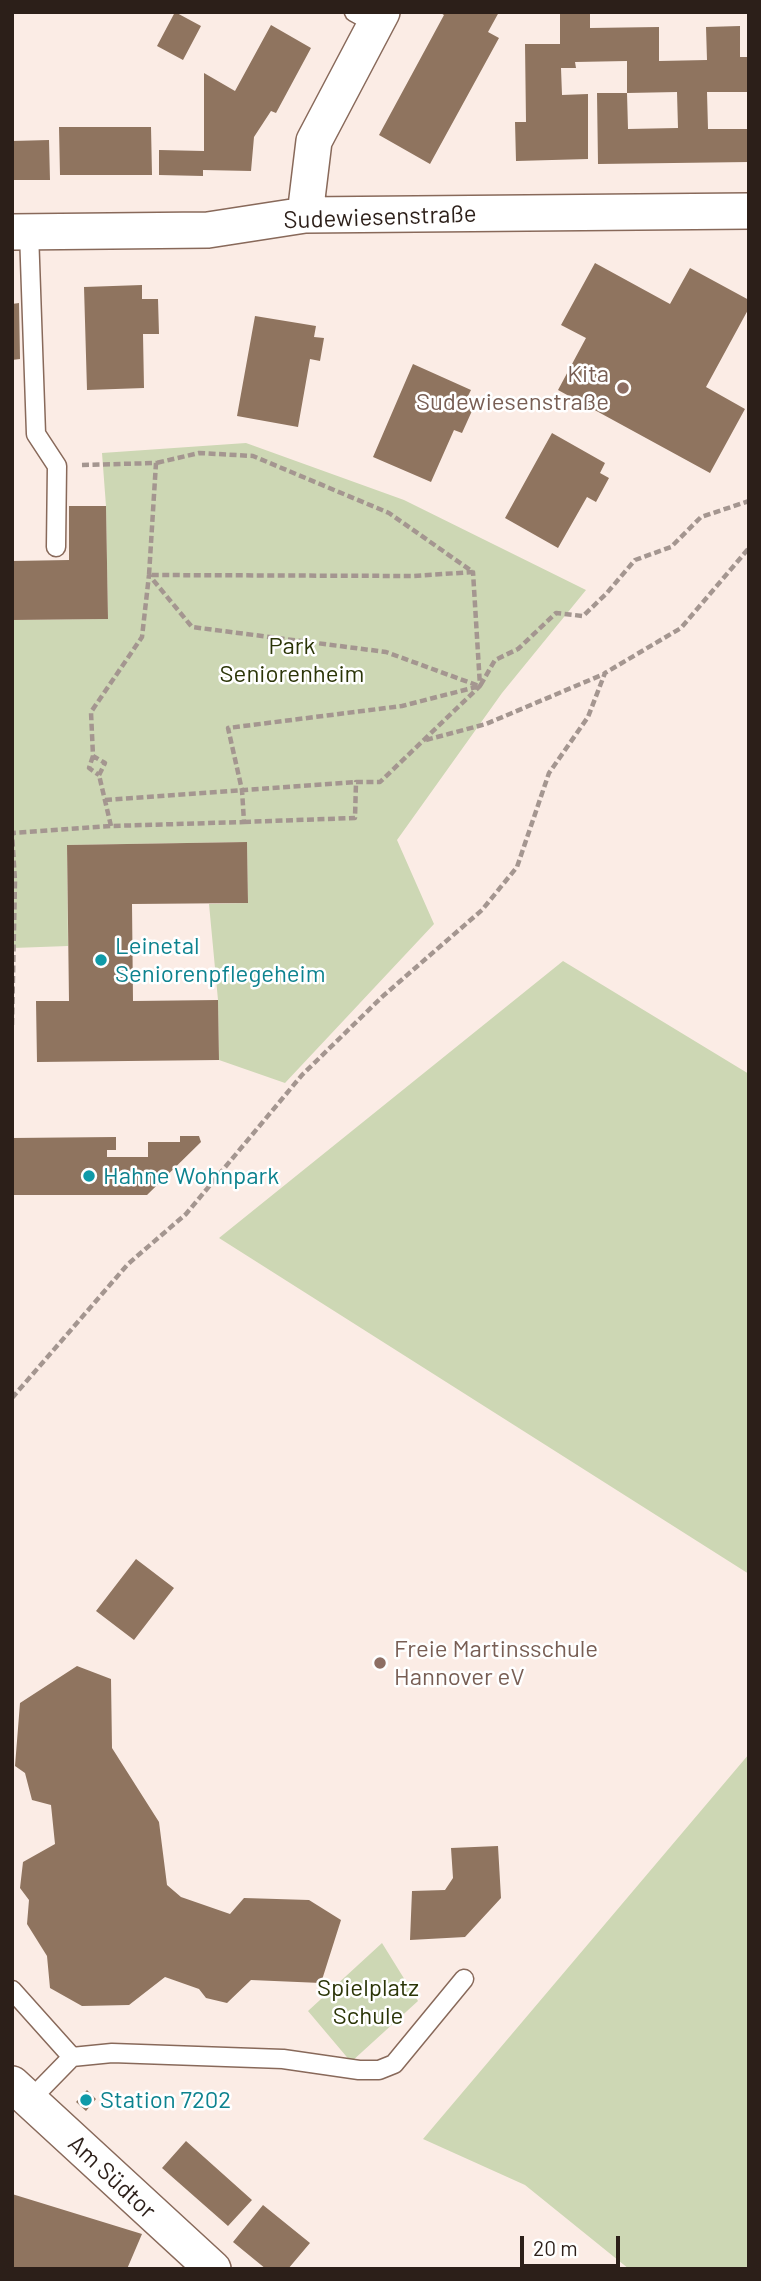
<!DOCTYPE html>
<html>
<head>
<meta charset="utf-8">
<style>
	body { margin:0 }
	#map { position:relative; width:761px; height:2281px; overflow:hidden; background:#fbece5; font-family:Barlow,sans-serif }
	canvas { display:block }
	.frame { position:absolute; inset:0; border:14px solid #2c1f19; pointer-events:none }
	.scale { position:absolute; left:520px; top:2236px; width:100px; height:32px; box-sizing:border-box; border:4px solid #2c1f19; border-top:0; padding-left:9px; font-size:21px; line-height:24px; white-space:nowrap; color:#2c1f19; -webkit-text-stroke:5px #fff; paint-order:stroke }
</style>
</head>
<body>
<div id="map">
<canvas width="761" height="2281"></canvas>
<div class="frame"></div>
<div class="scale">20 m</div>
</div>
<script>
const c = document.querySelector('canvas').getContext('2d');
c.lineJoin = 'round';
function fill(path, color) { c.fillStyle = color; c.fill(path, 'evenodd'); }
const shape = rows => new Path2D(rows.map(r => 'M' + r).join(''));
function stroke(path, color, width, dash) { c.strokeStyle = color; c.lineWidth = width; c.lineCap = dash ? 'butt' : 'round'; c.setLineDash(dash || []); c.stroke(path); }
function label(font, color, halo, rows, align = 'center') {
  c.font = font + ' Barlow,sans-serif'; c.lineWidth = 5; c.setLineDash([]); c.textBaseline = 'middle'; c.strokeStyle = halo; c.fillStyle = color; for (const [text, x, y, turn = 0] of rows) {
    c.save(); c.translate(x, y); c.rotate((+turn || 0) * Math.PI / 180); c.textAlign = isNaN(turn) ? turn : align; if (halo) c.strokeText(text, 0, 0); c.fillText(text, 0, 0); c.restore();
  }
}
fill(shape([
	[246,443,404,500,586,590,502,693,397,840,434,924,285,1083,219,1060,218,1000,209,904,248,903,247,842,67,845,68,946,13,948,12,963,12,620,108,619,106,506,102,453],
	[563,961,749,1074,749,1574,219,1238],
	[749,1754,749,2269,629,2269,525,2185,423,2139],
	[382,1943,418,2001,351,2062,308,2011]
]), '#cdd7b4');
fill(shape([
	[175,12,201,26,183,60,157,46],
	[439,12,499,12,488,32,499,38,430,164,379,135,444,15],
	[560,12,590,12,590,28,659,27,659,61,707,60,706,27,740,26,740,57,749,57,749,92,707,92,708,129,749,129,749,162,598,164,597,93,627,93,627,61,575,62,576,68,561,68,562,95,588,94,588,159,516,161,515,122,526,122,525,44,560,44],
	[677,92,678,128,628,129,627,93],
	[271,25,311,48,276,113,271,111,254,137,251,171,203,170,203,176,159,175,159,150,204,151,204,73,235,91],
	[59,127,151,127,152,175,60,175],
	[49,140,50,180,12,180,12,141],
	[595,263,670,304,690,268,749,300,749,308,706,387,745,409,710,473,558,390,586,338,561,325],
	[142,285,142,299,158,299,159,334,143,334,144,388,87,390,84,287],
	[19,303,20,359,12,360,12,304],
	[255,316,316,326,314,337,324,338,320,361,310,359,298,427,237,416],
	[413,364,471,390,467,398,476,402,462,433,454,430,431,482,373,457],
	[552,433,605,463,600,473,609,478,596,502,587,497,558,548,505,518],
	[69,506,106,506,108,619,12,620,12,561,69,560],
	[247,842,248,903,132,904,133,1001,218,1000,219,1060,37,1062,36,1001,69,1001,67,845],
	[180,1136,199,1136,201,1142,147,1195,12,1195,12,1138,116,1137,116,1150,107,1150,107,1157,148,1157,148,1142,180,1142],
	[136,1559,174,1588,134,1640,96,1611],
	[77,1666,111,1679,112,1748,159,1822,167,1885,181,1897,230,1914,244,1898,309,1900,341,1920,321,1983,251,1980,227,2003,206,1998,199,1989,165,1977,129,2005,82,2006,50,1988,47,1956,27,1924,29,1900,20,1888,23,1862,55,1844,51,1805,32,1800,25,1773,15,1766,20,1703],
	[498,1846,501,1898,465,1937,410,1940,412,1891,445,1890,453,1878,451,1848],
	[87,2090,96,2099,86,2111,76,2102],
	[186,2141,252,2200,228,2226,162,2168],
	[12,2194,142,2234,127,2269,12,2269],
	[263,2205,310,2243,288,2269,266,2269,233,2242]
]), '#8f745f');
const service = shape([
	[354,12,376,24],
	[29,232,36,434,57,466,56,547],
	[12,1990,72,2057,30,2100],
	[72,2057,112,2053,283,2059,359,2070,379,2070,394,2064,464,1979]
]);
const minor = shape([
	[305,215,314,141,382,12],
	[12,232,208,230,305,215,749,211],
	[12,2084,213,2269]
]);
stroke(service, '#88695a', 21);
stroke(minor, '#88695a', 38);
stroke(shape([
	[82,465,156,463,149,575,414,576,473,572,389,513,253,456,199,453,156,463],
	[426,740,486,724,604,674],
	[93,756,89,768,99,775],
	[105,800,356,782],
	[244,822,355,818,356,782,380,782,480,686,473,572],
	[111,826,99,775,105,763,93,756,91,712,142,637,149,575,192,627,386,652,479,686],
	[12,1025,15,881,12,833,111,826,244,822,242,790,228,728,402,706,480,686,495,660,518,649,556,613,583,616,606,594,635,560,671,547,701,517,749,501],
	[12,1398,128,1264,186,1214,302,1075,383,996,482,910,517,867,549,773,588,717,605,673,681,628,749,548]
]), '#a49690', 4.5, [7, 3.5]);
stroke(service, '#fff', 18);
stroke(minor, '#fff', 35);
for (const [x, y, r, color] of [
	[623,388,7,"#8d6e63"],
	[101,960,7,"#0f9aa8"],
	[89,1176,7,"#0f9aa8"],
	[380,1663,7,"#8d6e63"],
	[86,2100,7,"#0f9aa8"]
]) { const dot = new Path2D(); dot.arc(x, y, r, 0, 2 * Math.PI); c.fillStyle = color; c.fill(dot); stroke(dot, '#fff', 2.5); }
label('24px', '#2c1f19', '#fff', [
	["Sudewiesenstraße",380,217,-2],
	["Am Südtor",112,2177,43]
]);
label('24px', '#785e54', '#fff', [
	["Kita",609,374],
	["Sudewiesenstraße",609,402],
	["Freie Martinsschule",394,1649,"left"],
	["Hannover eV",394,1677,"left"]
], 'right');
label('24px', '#2b3507', '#fff', [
	["Park",292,646],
	["Seniorenheim",292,674],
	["Spielplatz",368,1988],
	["Schule",368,2016]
]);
label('24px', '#0d838f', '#fff', [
	["Leinetal",115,946],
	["Seniorenpflegeheim",115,974],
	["Hahne Wohnpark",103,1176],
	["Station 7202",100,2100]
], 'left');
</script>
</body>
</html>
